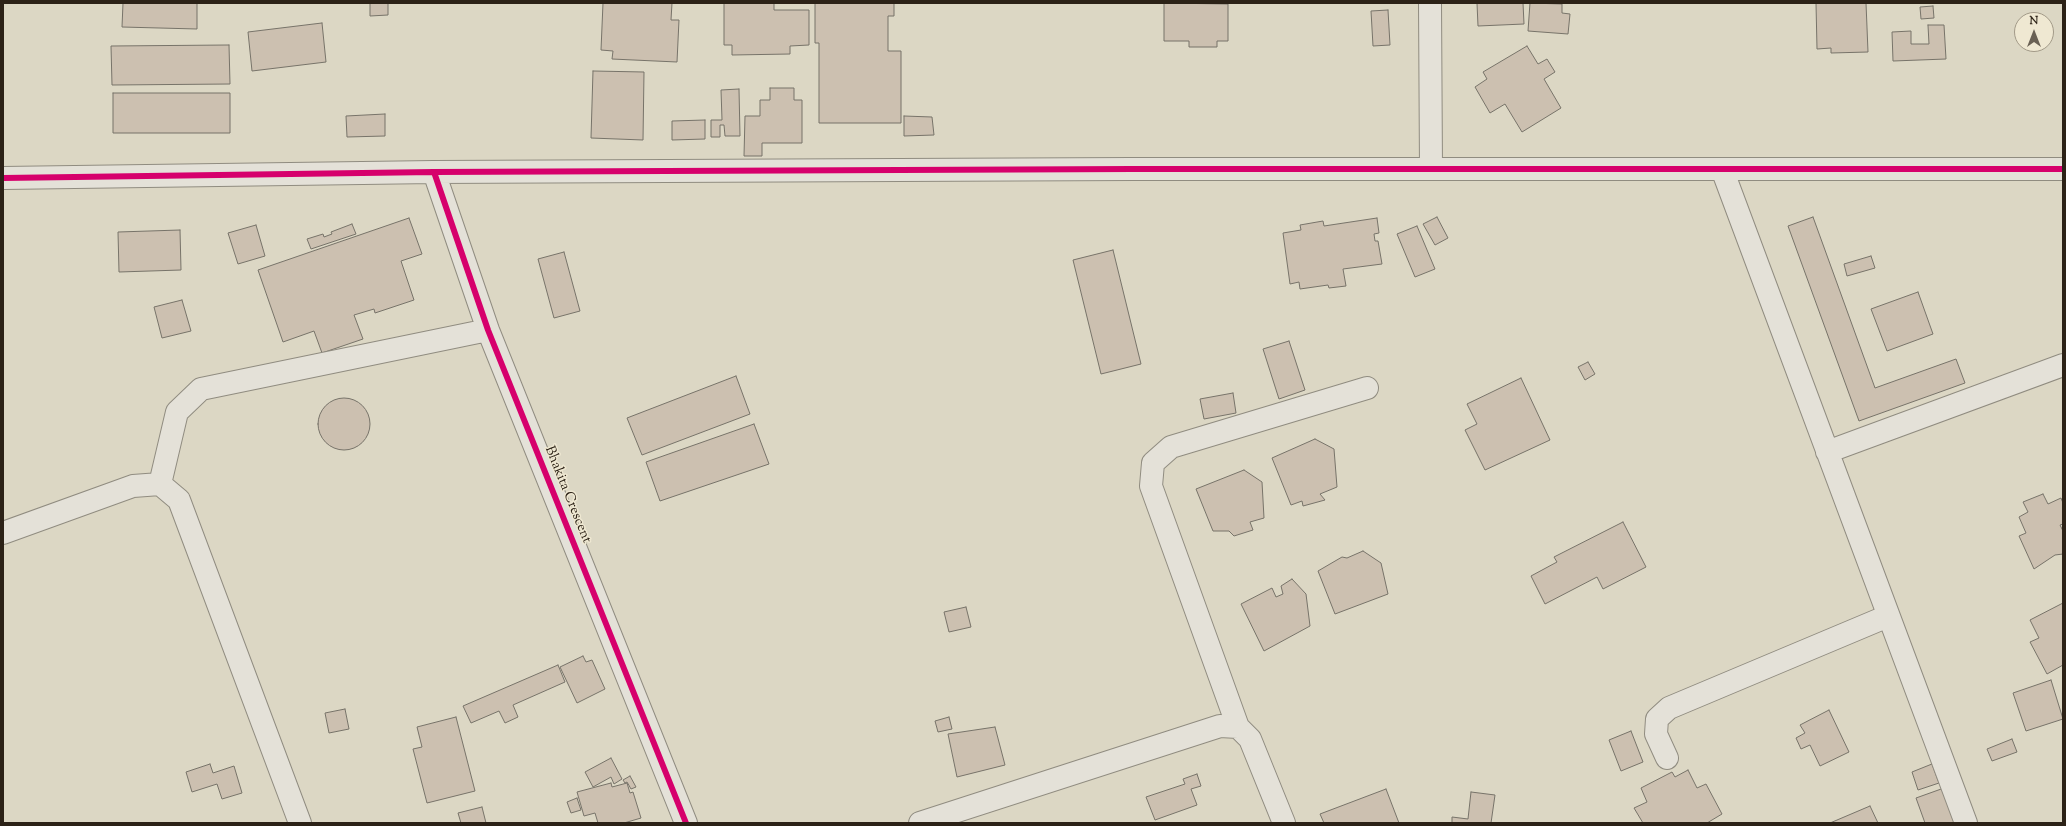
<!DOCTYPE html>
<html>
<head>
<meta charset="utf-8">
<style>
	body { margin:0 }
	#map { position:relative; width:2066px; height:826px; overflow:hidden; background:#dcd7c4; font-family:"Sorts Mill Goudy",serif }
	canvas { display:block }
	.frame { position:absolute; inset:0; border:4px solid #2c2217; pointer-events:none }
	.north { position:absolute; left:2014px; top:12px; width:40px; height:40px; box-sizing:border-box; background:#efe8d2; border:1px solid #a19987; border-radius:50%; rotate:0deg; font-size:11px; font-weight:700; line-height:16px; text-align:center; color:#2c2217 }
	.north::after { content:''; display:block; margin:auto; width:14px; height:18px; background:#6a6154; clip-path:polygon(50% 0,100% 100%,50% 72%,0 100%) }
</style>
</head>
<body>
<div id="map">
<canvas width="2066" height="826"></canvas>
<div class="frame"></div>
<div class="north">N</div>
</div>
<script>
const c = document.querySelector('canvas').getContext('2d');
c.lineJoin = 'round';
function fill(path, color) { c.fillStyle = color; c.fill(path, 'evenodd'); }
const shape = rows => new Path2D(rows.map(r => 'M' + r).join(''));
function stroke(path, color, width, dash) { c.strokeStyle = color; c.lineWidth = width; c.lineCap = dash ? 'butt' : 'round'; c.setLineDash(dash || []); c.stroke(path); }
function label(font, color, halo, rows, align = 'center') {
  c.font = font + ' "Sorts Mill Goudy",serif'; c.lineWidth = 3; c.setLineDash([]); c.textBaseline = 'middle'; c.strokeStyle = halo; c.fillStyle = color; for (const [text, x, y, turn = 0] of rows) {
    c.save(); c.translate(x, y); c.rotate((+turn || 0) * Math.PI / 180); c.textAlign = isNaN(turn) ? turn : align; if (halo) c.strokeText(text, 0, 0); c.fillText(text, 0, 0); c.restore();
  }
}
const building = shape([
	[123,3,197,3,197,29,122,27,123,3],
	[370,3,388,3,388,15,370,16,370,3],
	[603,3,672,3,671,20,679,20,677,62,612,59,613,51,601,50,603,3],
	[724,3,774,3,774,10,809,10,809,45,790,46,790,54,732,55,732,45,724,45,724,3],
	[815,3,894,3,894,16,888,16,888,51,901,51,901,123,819,123,819,43,815,43,815,3],
	[1164,3,1228,4,1228,41,1217,41,1217,47,1189,47,1189,41,1164,41,1164,3],
	[1477,3,1523,3,1524,24,1478,26,1477,3],
	[1530,3,1562,4,1562,13,1570,14,1568,34,1528,31,1530,3],
	[1816,3,1866,3,1868,52,1831,53,1831,48,1817,49,1816,3],
	[1933,6,1934,18,1921,19,1920,7,1933,6],
	[1388,10,1390,45,1373,46,1371,11,1388,10],
	[322,23,326,62,252,71,248,32,322,23],
	[1928,25,1944,25,1946,59,1893,61,1892,32,1911,31,1911,44,1929,44,1928,25],
	[229,45,230,84,112,85,111,46,229,45],
	[1527,46,1538,64,1547,59,1555,72,1544,79,1561,108,1522,132,1505,104,1490,113,1475,87,1487,79,1483,72,1527,46],
	[593,71,644,72,643,140,591,138,593,71],
	[770,88,794,88,794,100,802,100,802,143,762,143,762,156,744,156,745,116,760,116,760,100,770,100,770,88],
	[739,89,740,136,725,136,724,125,720,125,720,137,711,137,711,120,722,120,721,90,739,89],
	[113,93,230,93,230,133,113,133,113,93],
	[385,114,385,136,347,137,346,116,385,114],
	[904,116,932,117,934,135,904,136,904,116],
	[705,120,705,139,672,140,672,121,705,120],
	[1437,217,1448,238,1435,245,1423,224,1437,217],
	[1813,217,1875,388,1956,359,1965,383,1859,421,1788,226,1813,217],
	[409,218,422,254,401,261,414,300,375,313,374,309,354,315,363,339,322,353,314,331,283,342,258,270,409,218],
	[1377,218,1379,233,1374,234,1375,241,1378,241,1382,264,1343,269,1346,286,1329,288,1328,285,1300,289,1299,282,1290,284,1283,233,1301,230,1300,225,1323,221,1324,226,1377,218],
	[352,224,356,234,311,249,307,239,323,234,324,237,332,234,331,232,352,224],
	[256,225,265,256,238,264,228,233,256,225],
	[1417,226,1435,269,1415,277,1397,234,1417,226],
	[180,230,181,270,119,272,118,232,180,230],
	[1113,250,1141,364,1101,374,1073,260,1113,250],
	[564,252,580,311,554,318,538,259,564,252],
	[1871,256,1875,268,1847,276,1844,264,1871,256],
	[1918,292,1933,334,1887,351,1871,309,1918,292],
	[182,300,191,331,162,338,154,307,182,300],
	[1289,341,1305,390,1279,399,1263,349,1289,341],
	[1588,362,1595,374,1585,380,1578,367,1588,362],
	[736,376,750,414,642,455,627,418,736,376],
	[1521,378,1550,440,1485,470,1465,430,1477,424,1467,404,1521,378],
	[1233,393,1236,413,1204,419,1200,399,1233,393],
	'318 424a26 26 0 1 1 52 0a26 26 0 1 1-52 0Z',
	[754,424,769,464,660,501,646,462,754,424],
	[1315,439,1334,449,1337,487,1320,494,1325,500,1303,506,1302,501,1291,505,1272,458,1315,439],
	[1244,470,1262,482,1264,518,1250,522,1253,530,1234,536,1229,531,1213,531,1196,489,1244,470],
	[2043,494,2048,504,2061,498,2063,503,2063,524,2060,525,2063,531,2063,554,2055,555,2034,569,2019,536,2026,533,2019,517,2028,512,2023,502,2043,494],
	[1623,522,1646,567,1603,589,1597,577,1545,604,1531,576,1557,562,1554,557,1623,522],
	[1363,551,1381,563,1388,594,1335,614,1318,571,1342,557,1347,558,1363,551],
	[1292,579,1306,594,1310,626,1264,651,1241,604,1272,588,1276,597,1283,594,1281,586,1292,579],
	[2063,603,2063,665,2047,674,2030,642,2039,638,2030,620,2063,603],
	[966,607,971,627,949,632,944,612,966,607],
	[583,656,586,662,592,660,605,689,577,703,560,667,583,656],
	[558,665,565,682,513,705,518,717,505,723,499,711,471,723,463,706,558,665],
	[2051,680,2063,719,2026,731,2013,693,2051,680],
	[345,709,349,729,329,733,325,713,345,709],
	[1829,710,1849,752,1820,766,1810,745,1801,749,1796,738,1805,733,1800,725,1829,710],
	[456,717,475,791,427,803,413,749,422,747,417,727,456,717],
	[949,717,952,729,938,732,935,721,949,717],
	[995,727,1005,765,957,777,948,734,995,727],
	[1631,731,1643,762,1621,771,1609,740,1631,731],
	[2012,739,2017,752,1992,761,1987,749,2012,739],
	[611,758,622,779,614,784,611,777,593,787,585,772,611,758],
	[210,764,213,773,234,766,242,793,222,799,217,784,192,792,186,772,210,764],
	[1932,764,1939,783,1918,790,1912,772,1932,764],
	[1688,770,1697,788,1706,784,1722,814,1707,823,1643,823,1634,808,1647,802,1641,788,1672,772,1675,777,1688,770],
	[1197,774,1201,786,1191,789,1197,805,1155,820,1146,797,1185,784,1183,779,1197,774],
	[630,776,636,787,631,789,627,782,625,783,623,780,630,776],
	[611,783,612,787,627,783,630,793,633,792,641,818,624,823,598,823,595,813,584,816,577,792,611,783],
	[1944,788,1956,823,1925,823,1916,798,1944,788],
	[1386,789,1399,823,1324,823,1320,814,1386,789],
	[1471,792,1495,795,1491,823,1452,823,1452,817,1468,819,1471,792],
	[577,798,581,810,571,813,567,802,577,798],
	[1870,806,1878,823,1830,823,1870,806],
	[482,807,486,823,461,823,458,813,482,807]
]);
fill(building, '#ccc0b0');
stroke(building, '#777369', 1);
const minor = shape([
	[1430,3,1431,169],
	[1722,169,1966,823],
	[434,172,488,330,686,823],
	[3,178,434,172,1132,169,2063,169],
	[1827,452,2063,365],
	[160,484,177,412,201,389,488,330],
	[3,533,133,486,160,484,179,500,300,823],
	[1238,727,1151,486,1153,463,1171,447,1367,388],
	[1667,758,1656,734,1657,719,1669,708,1888,616],
	[920,823,1220,726,1238,727,1250,739,1284,823]
]);
stroke(minor, '#908c80', 24);
stroke(minor, '#e4e1d8', 22);
stroke(shape([
	[434,172,488,330,686,823],
	[3,178,434,172,1132,169,2063,169]
]), '#d6006c', 6);
label('14px', '#2c2217', '#efe8d2', [
	["Bhakita Crescent",567,495,68]
]);
</script>
</body>
</html>
